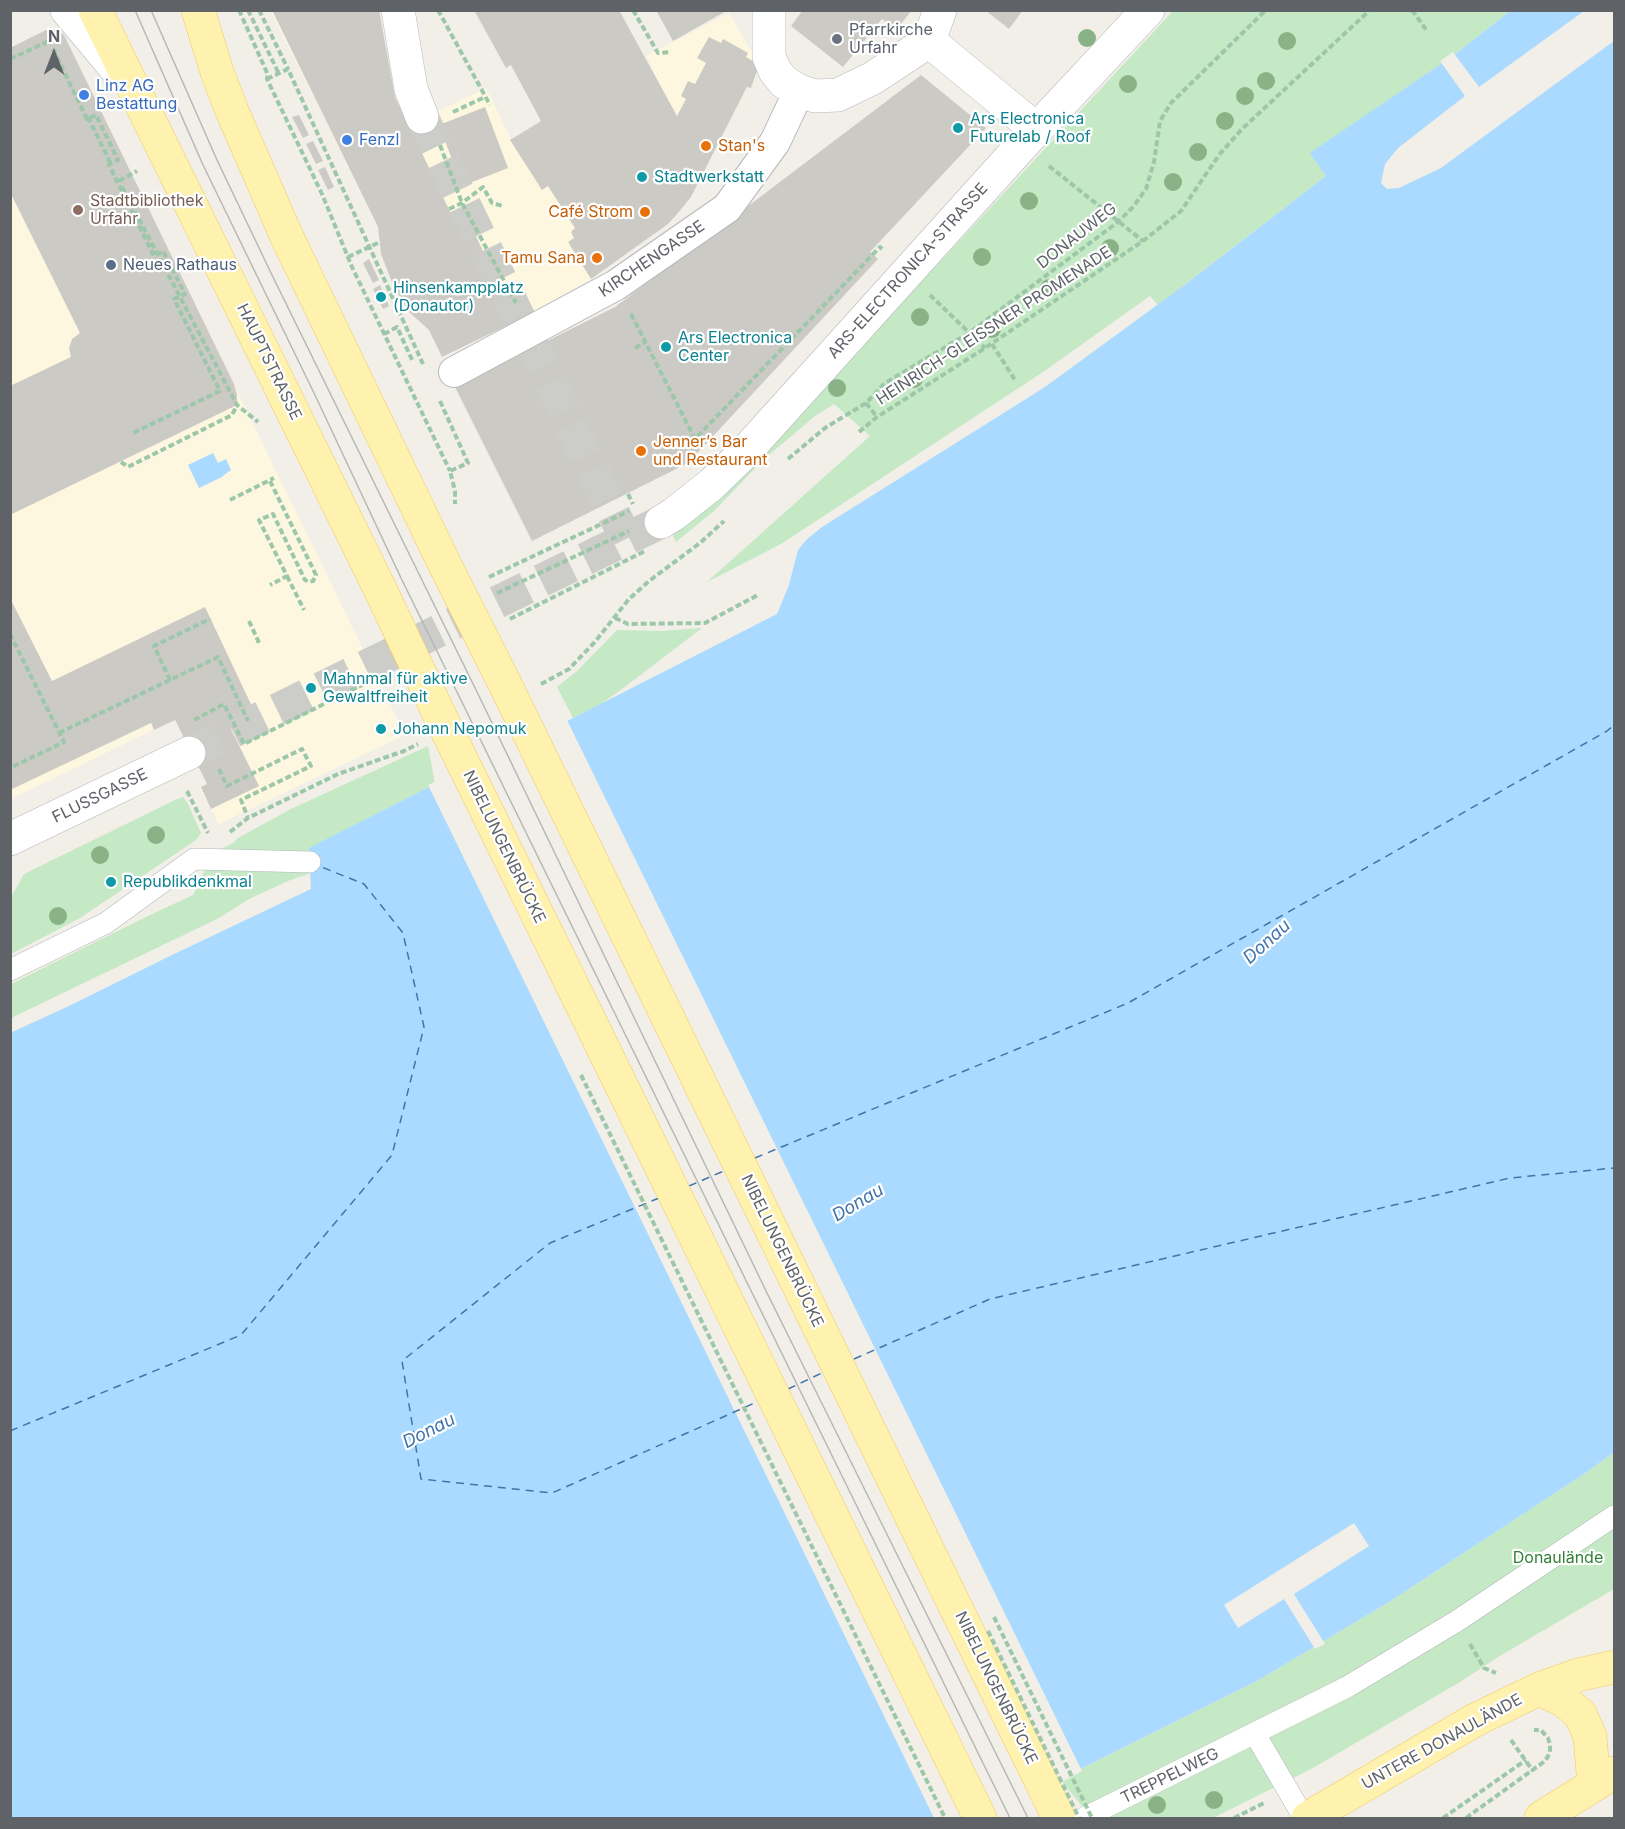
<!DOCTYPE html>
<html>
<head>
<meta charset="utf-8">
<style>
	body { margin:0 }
	#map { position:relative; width:1625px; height:1829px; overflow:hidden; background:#f1efe8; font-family:Inter,sans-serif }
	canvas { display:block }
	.frame { position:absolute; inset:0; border:12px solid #5f6368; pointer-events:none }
	.north { position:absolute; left:24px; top:24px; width:60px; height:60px; -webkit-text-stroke:4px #fff; paint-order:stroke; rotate:0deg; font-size:16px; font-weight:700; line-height:24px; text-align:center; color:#5f6368 }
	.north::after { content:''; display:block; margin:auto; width:21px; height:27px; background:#5f6368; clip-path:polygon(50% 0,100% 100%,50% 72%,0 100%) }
</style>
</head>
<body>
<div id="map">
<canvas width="1625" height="1829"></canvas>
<div class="frame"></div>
<div class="north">N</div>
</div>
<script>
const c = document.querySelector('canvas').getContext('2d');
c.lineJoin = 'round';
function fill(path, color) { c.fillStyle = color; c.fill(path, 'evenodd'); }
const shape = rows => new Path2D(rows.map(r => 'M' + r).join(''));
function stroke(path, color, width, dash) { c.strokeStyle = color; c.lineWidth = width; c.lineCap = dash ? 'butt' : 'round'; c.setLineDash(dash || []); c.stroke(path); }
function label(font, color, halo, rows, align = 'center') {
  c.font = font + ' Inter,sans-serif'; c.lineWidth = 4.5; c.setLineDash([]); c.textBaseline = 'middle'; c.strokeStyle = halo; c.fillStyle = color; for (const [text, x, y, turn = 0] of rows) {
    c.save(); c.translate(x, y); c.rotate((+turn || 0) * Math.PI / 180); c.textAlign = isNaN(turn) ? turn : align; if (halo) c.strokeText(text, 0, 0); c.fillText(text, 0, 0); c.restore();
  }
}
fill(shape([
	[271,11,379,11,395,97,409,126,486,88,511,139,541,121,662,89,646,56,729,13,759,65,691,197,672,220,591,279,542,307,442,357,429,330,408,311,393,285,381,254,378,227],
	[63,35,405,735,219,824,200,788,207,784,174,720,11,799,11,49]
]), '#fef7e0');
fill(shape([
	[1173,11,1510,11,1454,55,1311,153,1326,176,1158,305,1150,296,1043,372,781,544,707,582,870,436,834,404,815,416,763,460,715,510,676,542,672,533,818,393],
	[702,628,622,689,601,704,573,718,557,687,578,670,617,630,662,631],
	[428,746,435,784,310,848,311,873,288,881,249,899,219,918,11,1018,11,984,152,914,193,895,213,853,235,842,238,838,291,809],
	[183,797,188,804,201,833,196,840,80,918,11,954,11,897,24,874,175,800],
	[1614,1452,1614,1589,1498,1657,1460,1682,1313,1768,1213,1818,1098,1818,1081,1805,1060,1779,1257,1681,1389,1602,1587,1472]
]), '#c5e8c5');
fill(shape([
	[1510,11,1614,11,1614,1452,1587,1472,1389,1602,1257,1681,1060,1779,992,1818,11,1818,10,1033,69,1006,172,955,311,889,309,848,435,784,573,718,777,614,789,585,798,550,806,540,822,527,1045,387,1183,286,1326,176,1310,153,1454,55],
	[213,453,218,463,226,459,231,470,220,478,199,488,188,465]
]), '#aadaff');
fill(shape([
	[1584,11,1614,11,1614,41,1441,168,1399,188,1387,189,1381,183,1385,164,1398,148,1465,96,1440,61,1453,52,1479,87],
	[566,718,1082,1771,998,1818,934,1818,428,785],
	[1354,1523,1369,1546,1294,1594,1325,1644,1315,1649,1284,1599,1238,1628,1224,1605]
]), '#f1efe8');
stroke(shape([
	[755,1158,1128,1003,1607,731,1614,725],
	[689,1186,726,1170],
	[659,1198,550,1243,402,1361,421,1479,552,1493,759,1401],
	[854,1359,990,1299,1510,1178,1614,1168],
	[788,1389,824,1372],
	[10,1431,241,1335,392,1155,424,1027,403,933,364,884,319,866]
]), '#4174aa', 1.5, [8, 6]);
fill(shape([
	[272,10,379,10,395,97,456,224,467,218,505,296,494,301,506,326,442,357,429,330,408,311,393,285,381,254,378,227],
	[474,10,619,10,677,116,686,99,681,96,688,81,695,84,706,63,697,58,709,37,721,43,723,39,748,53,746,57,759,65,751,88,747,87,691,197,678,213,668,224,591,279,568,242,574,238,571,232,575,228,548,186,542,190,510,140,541,121,511,65,506,68],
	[656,10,728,10,673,41],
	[803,10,912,10,896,30,882,19,843,67,791,26],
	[985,10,1023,10,1009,29],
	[53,29,59,31,64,35,234,384,237,395,237,405,10,515,10,386,71,357,69,348,72,339,80,333,12,196,10,197,10,48,46,30],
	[921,75,986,128,870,252,878,259,688,463,532,541,455,387,615,307],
	[485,107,508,168,462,186,439,125],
	[299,115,309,135,303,138,292,117],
	[313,141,323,161,316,164,306,144],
	[325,167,334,187,328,190,318,170],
	[369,259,379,280,373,283,363,263],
	[380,285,389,306,383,309,373,289],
	[10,598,52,681,205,607,257,717,231,729,259,786,211,809,201,787,207,784,175,720,154,730,151,723,10,790]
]), '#cccac5');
stroke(shape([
	[422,117,626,539],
	[189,753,661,522]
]), '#ccccc8', 33, [33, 16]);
const service = shape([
	[10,970,106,923,194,859,310,862],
	[1255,1734,1304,1818],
	[1084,1818,1347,1687,1457,1621,1614,1516]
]);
const pedestrian = shape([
	[454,372,616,285,727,208,775,142,799,91]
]);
const minor = shape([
	[67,10,118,71],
	[398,10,411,89,422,117],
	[769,10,769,57,775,71,784,82,799,91,815,96,838,95,873,78,929,41],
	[929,41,1037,130],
	[929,41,940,10],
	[661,522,674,514,712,484,747,450,1023,144,1148,10],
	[10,839,189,753]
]);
const primary = shape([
	[95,10,380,589,440,716],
	[198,10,217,72,232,111,286,235,445,565,505,684],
	[603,1048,980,1818],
	[959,1614,1059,1818],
	[1539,1689,1563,1700,1580,1714,1590,1736,1594,1785],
	[1308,1818,1475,1720,1512,1702,1539,1689,1578,1675,1614,1667],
	[1541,1818,1613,1773]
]);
stroke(service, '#b5b8bc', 22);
stroke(pedestrian, '#b5b8bc', 32);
stroke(minor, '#b5b8bc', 34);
stroke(primary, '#f2c960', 34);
stroke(shape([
	[239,10,268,75,267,79,322,194,352,267,450,471],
	[248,10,279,74],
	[259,10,288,69],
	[438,10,490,105],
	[633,10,658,53,670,52],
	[1412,10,1427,31],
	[53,49,87,119,96,115,118,160,109,165,154,256,163,251,185,294,174,299,220,391,131,434],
	[10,59,49,41,49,42],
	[267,79,288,69,423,364],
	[453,112,485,97],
	[88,117,111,164],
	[440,145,462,203,516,303],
	[1049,166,1143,241],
	[119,181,137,171],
	[122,187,237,405,258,422],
	[449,209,462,203,483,187,492,203,503,206],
	[348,257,380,242],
	[930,295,985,348],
	[631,314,695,439,880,247,882,249],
	[384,334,397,327,413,362],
	[992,344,1015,380],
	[635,348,645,342],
	[440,401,468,463,450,471,455,491,455,504],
	[866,403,877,417],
	[859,432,877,417,985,348,1143,241,1181,211,1219,155,1242,129,1370,10],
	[788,459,825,428,866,403,885,383,969,333,1118,222,1133,207,1146,189,1154,162,1160,121,1171,103,1266,10],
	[121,462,128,467,232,415,237,405],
	[270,481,316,575,313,581,309,582,305,580,273,514,259,520,287,576,270,585],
	[628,494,633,504],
	[230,500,274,478],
	[287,576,304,610],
	[489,577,629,511],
	[497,593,629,531],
	[615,618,628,624,705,623,758,595],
	[510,619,645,551],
	[249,621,260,645],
	[10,634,64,742,10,768],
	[170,680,154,646,210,619],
	[541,684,569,669,594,643,629,599,649,581,700,543,724,521],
	[194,720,224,704,244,744,384,674],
	[59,733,218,657,248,721],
	[219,769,227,786,302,749,311,766,241,800,248,818],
	[187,791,208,833],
	[230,832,248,818,338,774,404,751,418,744],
	[1470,1644,1484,1668,1496,1673],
	[1511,1740,1533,1771],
	[1234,1818,1264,1803],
	[1443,1818,1526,1760],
	[1466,1818,1545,1761,1550,1753,1550,1745,1548,1738,1541,1730,1534,1730]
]), '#9cc7a9', 4, [6, 3]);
stroke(service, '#fff', 21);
stroke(pedestrian, '#fff', 30);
stroke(minor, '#fff', 33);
stroke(primary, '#fff2af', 33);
stroke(shape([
	[135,10,203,165,314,393,401,578,1010,1818],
	[151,10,217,160,271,273,479,696,767,1293,1028,1818]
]), '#b6b7b8', 1.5);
const primaryBridge = shape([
	[505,684,959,1614],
	[440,716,603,1048]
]);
stroke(primaryBridge, '#f2c960', 34, []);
stroke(shape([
	[581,1075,945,1818],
	[994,1617,1092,1818],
	[988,1631,1079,1818]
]), '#9cc7a9', 4, [6, 3]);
stroke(primaryBridge, '#fff2af', 33);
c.fillStyle = '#89b387';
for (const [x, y] of [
	[1087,38],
	[1287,41],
	[1266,81],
	[1128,84],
	[1245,96],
	[1225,121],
	[1198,152],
	[1173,182],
	[1029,201],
	[1110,248],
	[982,257],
	[1049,288],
	[920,317],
	[992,329],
	[914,379],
	[837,388],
	[156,835],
	[100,855],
	[58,916],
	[1214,1800],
	[1157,1805]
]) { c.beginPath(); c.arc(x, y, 9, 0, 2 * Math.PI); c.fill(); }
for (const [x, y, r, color] of [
	[837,39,6,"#6b7280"],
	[84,95,6,"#3f7fe0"],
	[958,128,6,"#0f9aa8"],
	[347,140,6,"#3f7fe0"],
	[706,146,6,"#e8710a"],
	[642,177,6,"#0f9aa8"],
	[78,210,6,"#8d6e63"],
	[645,212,6,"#e8710a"],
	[597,258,6,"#e8710a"],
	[111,265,6,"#5c6f8a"],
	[381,297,6,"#0f9aa8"],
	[666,347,6,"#0f9aa8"],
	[641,451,6,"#e8710a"],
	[311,688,6,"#0f9aa8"],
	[381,729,6,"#0f9aa8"],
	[111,882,6,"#0f9aa8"]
]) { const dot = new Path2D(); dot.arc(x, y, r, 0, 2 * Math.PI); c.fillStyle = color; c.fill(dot); stroke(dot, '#fff', 2); }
label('16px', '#5b616d', '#fff', [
	["Pfarrkirche",849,30],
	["Urfahr",849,48]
], 'left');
label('16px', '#366cbe', '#fff', [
	["Linz AG",96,86],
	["Bestattung",96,104],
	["Fenzl",359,140]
], 'left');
label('16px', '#0d838f', '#fff', [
	["Ars Electronica",970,119],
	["Futurelab / Roof",970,137],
	["Stadtwerkstatt",654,177],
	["Hinsenkampplatz",393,288],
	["(Donautor)",393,306],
	["Ars Electronica",678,338],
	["Center",678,356],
	["Mahnmal für aktive",323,679],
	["Gewaltfreiheit",323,697],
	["Johann Nepomuk",393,729],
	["Republikdenkmal",123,882]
], 'left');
label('16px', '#c56008', '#fff', [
	["Stan's",718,146],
	["Café Strom",633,212,"right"],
	["Tamu Sana",585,258,"right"],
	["Jenner’s Bar",653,442],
	["und Restaurant",653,460]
], 'left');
label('16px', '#785e54', '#fff', [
	["Stadtbibliothek",90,201],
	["Urfahr",90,219]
], 'left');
label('16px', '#5f6368', '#fff', [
	["DONAUWEG",1077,236,-38],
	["KIRCHENGASSE",652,259,-34],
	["ARS-ELECTRONICA-STRASSE",908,271,-48],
	["HEINRICH-GLEISSNER PROMENADE",994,326,-33],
	["HAUPTSTRASSE",269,362,64],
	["FLUSSGASSE",100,796,-26],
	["NIBELUNGENBRÜCKE",504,847,64],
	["NIBELUNGENBRÜCKE",782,1251,64],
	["NIBELUNGENBRÜCKE",996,1688,64],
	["UNTERE DONAULÄNDE",1442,1742,-29],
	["TREPPELWEG",1170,1776,-26]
]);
label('16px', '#4e5e75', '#fff', [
	["Neues Rathaus",123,265]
], 'left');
label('16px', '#348238', '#fff', [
	["Donaulände",1558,1558]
]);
label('italic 18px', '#4174aa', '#fff', [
	["Donau",1267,942,-42],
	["Donau",858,1203,-31],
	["Donau",429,1431,-27]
]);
</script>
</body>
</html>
